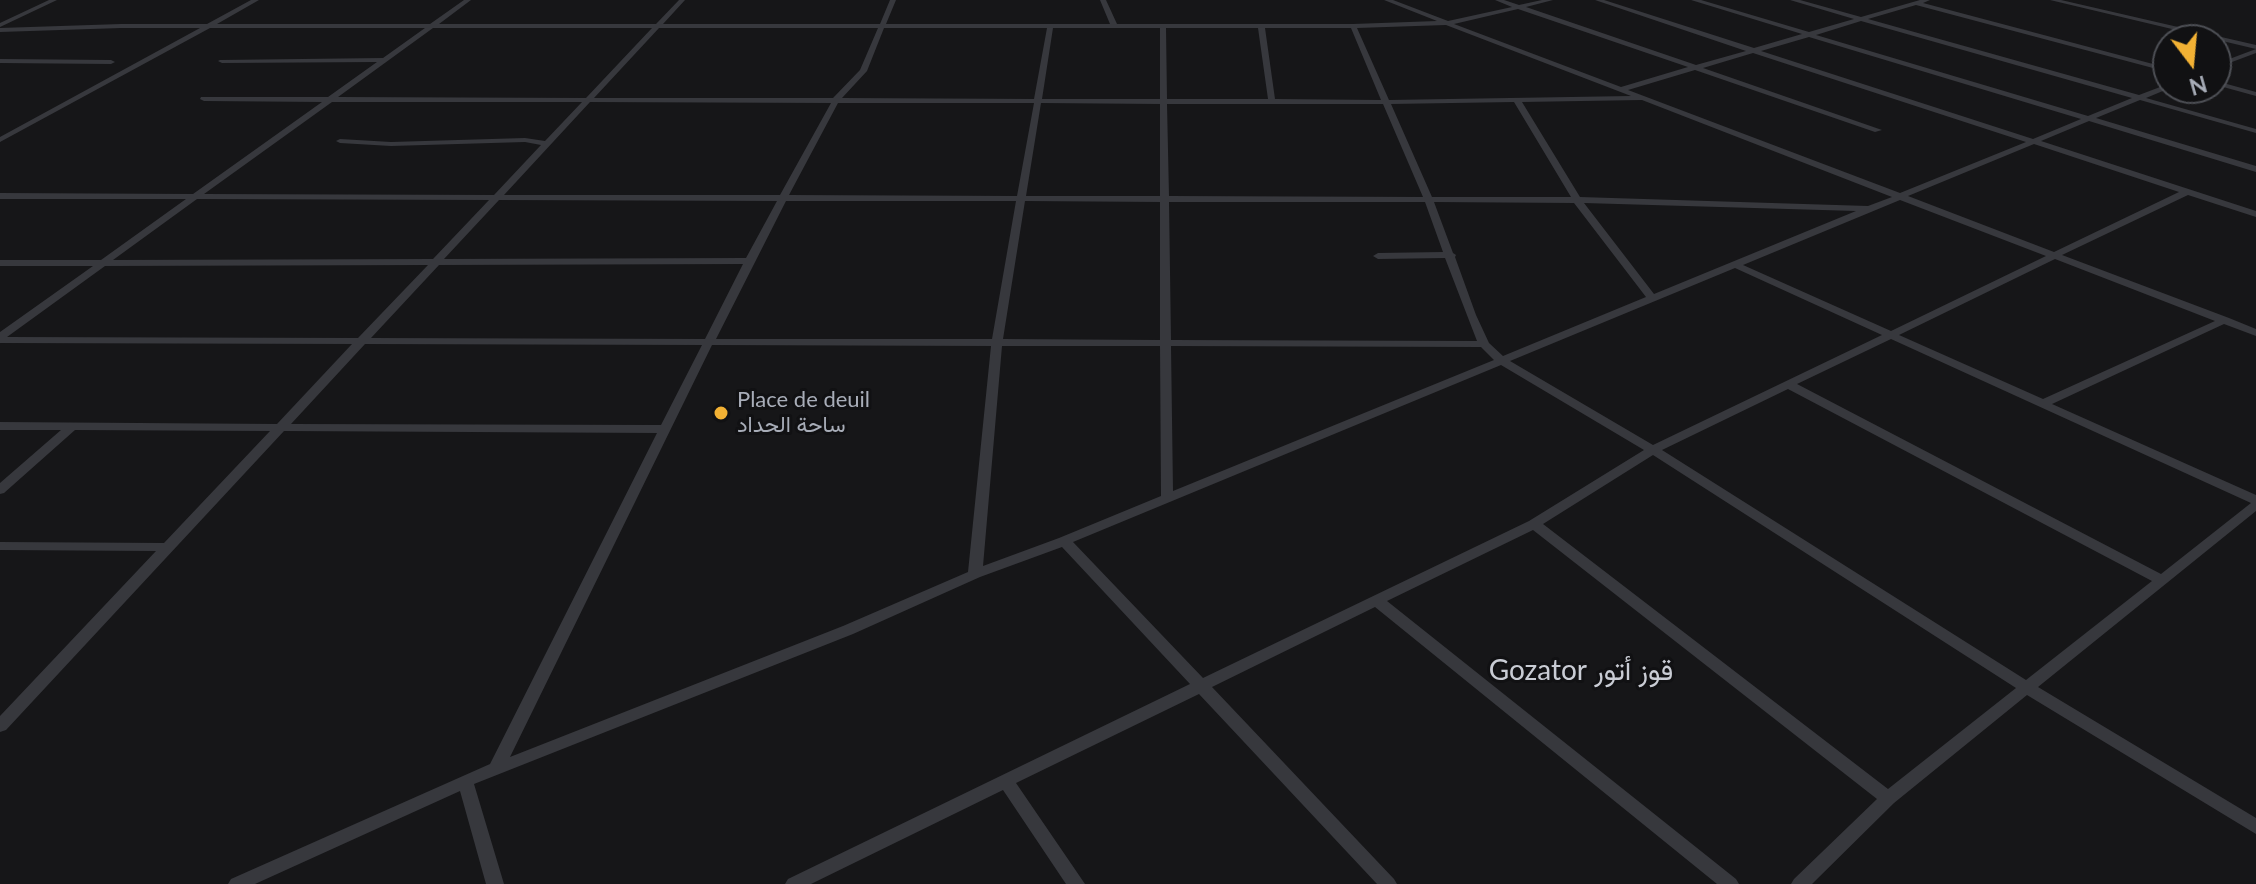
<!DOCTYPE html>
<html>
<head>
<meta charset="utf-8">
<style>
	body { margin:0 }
	#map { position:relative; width:2256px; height:884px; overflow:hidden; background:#161618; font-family:Lato,sans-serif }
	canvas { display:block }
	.north { position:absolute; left:2152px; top:24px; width:80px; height:80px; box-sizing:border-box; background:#111113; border:2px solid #4d4f55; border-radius:50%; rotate:164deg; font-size:22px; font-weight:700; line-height:32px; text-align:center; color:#a8adb8 }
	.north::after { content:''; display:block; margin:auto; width:28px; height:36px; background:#f2b134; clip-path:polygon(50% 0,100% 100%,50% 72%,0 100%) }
</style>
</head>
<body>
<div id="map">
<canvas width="2256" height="884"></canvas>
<div class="north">N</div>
</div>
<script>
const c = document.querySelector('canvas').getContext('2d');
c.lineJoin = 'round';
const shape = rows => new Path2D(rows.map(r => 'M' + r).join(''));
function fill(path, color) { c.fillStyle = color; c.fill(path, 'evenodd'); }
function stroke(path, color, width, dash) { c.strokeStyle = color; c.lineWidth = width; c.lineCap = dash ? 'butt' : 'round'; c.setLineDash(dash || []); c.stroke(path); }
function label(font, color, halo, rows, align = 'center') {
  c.font = font + ' Lato,Vazirmatn,sans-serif'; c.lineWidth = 6; c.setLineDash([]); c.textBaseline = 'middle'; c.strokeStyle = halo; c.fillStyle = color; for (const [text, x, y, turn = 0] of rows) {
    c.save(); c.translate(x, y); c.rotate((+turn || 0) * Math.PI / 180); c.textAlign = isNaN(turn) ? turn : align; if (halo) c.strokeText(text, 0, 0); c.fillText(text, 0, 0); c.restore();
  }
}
fill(shape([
	[49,0,57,0,0,27,0,23,49,0],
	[251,0,259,0,217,24,430,24,464,0,471,0,439,24,656,24,679,0,685,0,663,24,880,24,890,0,896,0,886,24,1110,24,1100,0,1106,0,1117,24,1353,24,1437,21,1384,0,1393,0,1448,21,1512,7,1495,0,1504,0,1519,5,1542,0,1553,0,1526,7,1696,65,1746,51,1595,0,1604,0,1754,48,1802,34,1691,0,1701,0,1809,32,1854,19,1790,0,1800,0,1861,17,1920,0,1930,0,1923,3,2168,68,2168,72,1916,5,1868,19,2139,95,2168,84,2170,88,2146,98,2256,129,2256,133,2140,100,2096,118,2256,166,2256,172,2089,121,2041,141,2256,211,2256,217,2188,195,2062,255,2229,318,2256,329,2256,336,2224,324,2052,404,2256,495,2256,511,2038,687,2256,818,2256,834,2027,695,1894,803,1812,884,1791,884,1794,879,1877,799,1533,530,1387,601,1736,879,1739,884,1717,884,1375,607,1212,687,1394,879,1397,884,1377,884,1199,694,1016,783,1085,884,1066,884,1003,790,811,884,785,884,788,879,1190,684,1062,547,980,577,853,634,474,784,504,884,486,884,460,791,255,884,228,884,231,879,490,764,657,433,284,431,6,730,0,732,0,716,156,551,0,550,0,542,164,543,270,431,75,430,4,493,0,494,0,483,61,430,0,430,0,422,277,424,352,344,0,343,0,332,93,266,0,266,0,260,101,260,186,199,0,199,0,193,193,194,322,102,204,101,200,99,201,97,328,97,377,62,222,63,218,61,220,60,383,58,425,28,210,28,0,142,0,137,200,28,121,28,0,32,0,28,121,24,207,24,251,0],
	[1518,9,1688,67,1621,87,1454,24,1518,9],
	[1861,21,2132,98,2088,116,1816,35,1861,21],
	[1446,25,1631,96,1389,100,1357,28,1446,25],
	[433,28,652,28,586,98,338,97,433,28],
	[659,28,878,28,860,70,833,98,594,98,659,28],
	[884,28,1047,28,1034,99,842,98,867,71,884,28],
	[1053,28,1160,28,1160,99,1042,99,1053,28],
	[1166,28,1258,28,1268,99,1167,99,1166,28],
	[1265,28,1351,28,1381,100,1275,99,1265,28],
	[1809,37,2081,119,2033,139,1761,51,1809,37],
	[1753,53,2026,142,1900,193,1628,90,1695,70,1875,132,1882,130,1703,68,1753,53],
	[1642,100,1892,197,1868,206,1580,197,1522,102,1642,100],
	[332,102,582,102,545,141,525,138,391,142,340,139,336,141,340,143,391,146,525,142,541,145,494,195,204,194,332,102],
	[590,102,831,103,780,195,504,195,590,102],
	[1514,102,1571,197,1432,197,1391,104,1514,102],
	[838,103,1034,103,1017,196,789,195,838,103],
	[1041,103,1160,104,1160,196,1026,196,1041,103],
	[1167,104,1383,104,1423,197,1169,196,1167,104],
	[2034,144,2179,192,2054,252,1908,196,2034,144],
	[197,199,489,200,433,259,113,260,197,199],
	[499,200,777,201,746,258,444,259,499,200],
	[1900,200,2046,256,1891,331,1743,265,1900,200],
	[786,201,1016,201,992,339,716,339,786,201],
	[1025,201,1160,202,1160,340,1003,339,1025,201],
	[1169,202,1425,202,1443,252,1378,253,1373,256,1378,259,1445,258,1477,341,1171,340,1169,202],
	[1434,202,1574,203,1646,297,1503,356,1489,343,1476,315,1455,257,1456,255,1453,253,1434,202],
	[1584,203,1856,211,1654,294,1584,203],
	[2055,259,2215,321,2043,399,1899,335,2055,259],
	[743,264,705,339,371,338,439,265,743,264],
	[428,265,358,338,7,337,105,266,428,265],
	[1735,268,1882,335,1653,445,1510,361,1735,268],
	[1891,339,2251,503,2161,574,1797,384,1891,339],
	[365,344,702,345,661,425,291,424,365,344],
	[712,345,991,346,968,572,843,626,510,757,712,345],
	[1002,346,1160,346,1161,496,1059,538,983,566,1002,346],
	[1171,346,1481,347,1494,360,1173,491,1171,346],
	[1501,365,1644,450,1529,521,1203,678,1073,542,1501,365],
	[1788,389,2152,581,2026,680,1662,450,1788,389],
	[1653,455,2016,688,1888,789,1543,524,1653,455],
	[2050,0,2061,0,2256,45,2256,53,2216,68,2216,64,2256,49,2050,0],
	[0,59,111,60,115,62,111,64,0,63,0,59],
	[2216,81,2256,92,2256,96,2216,85,2216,81]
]), '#37383d');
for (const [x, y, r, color] of [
	[721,413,8,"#f2b134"]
]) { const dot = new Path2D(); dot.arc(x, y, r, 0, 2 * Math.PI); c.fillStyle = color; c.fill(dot); stroke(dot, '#111113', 3); }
label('22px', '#a8adb8', '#111113', [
	["Place de deuil",737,400],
	["ساحة الحداد",737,425]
], 'left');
label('28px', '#c9ccd4', '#111113', [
	["Gozator قوز أتور",1581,671]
]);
</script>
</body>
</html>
